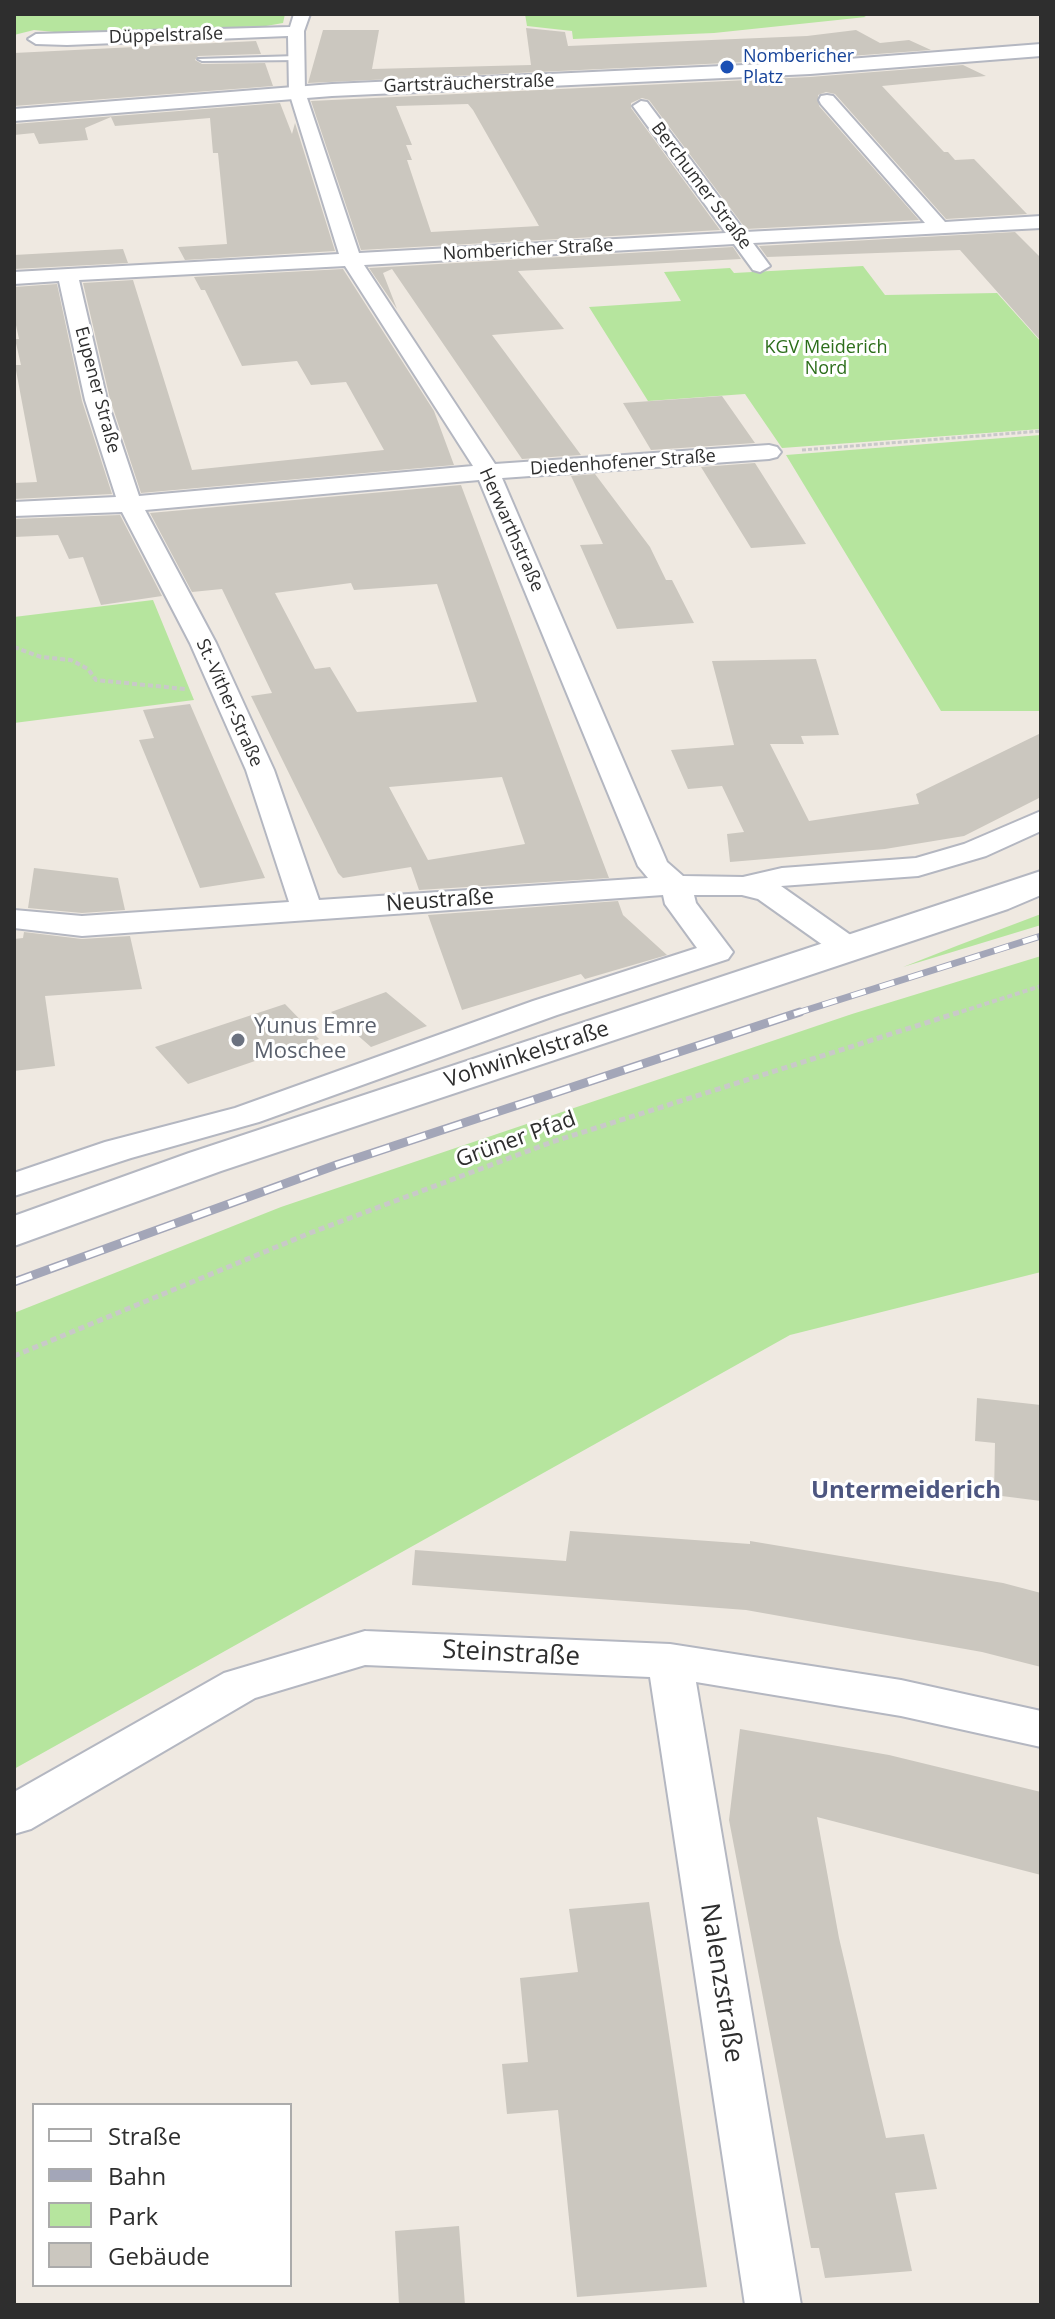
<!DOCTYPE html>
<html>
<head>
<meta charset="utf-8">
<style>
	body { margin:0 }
	#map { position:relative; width:1055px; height:2319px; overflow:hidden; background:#efe9e1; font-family:"Open Sans",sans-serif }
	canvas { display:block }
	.frame { position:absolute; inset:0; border:16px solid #2e2e2e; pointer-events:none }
	.legend { position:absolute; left:32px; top:2103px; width:260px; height:184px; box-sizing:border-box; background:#fff; border:2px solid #ababab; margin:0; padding:10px 14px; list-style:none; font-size:24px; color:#2e2e2e }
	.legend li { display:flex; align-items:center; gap:16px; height:40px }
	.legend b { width:40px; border:2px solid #ababab }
</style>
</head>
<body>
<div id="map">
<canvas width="1055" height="2319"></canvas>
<div class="frame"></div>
<ul class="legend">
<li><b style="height:10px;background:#fff"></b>Straße</li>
<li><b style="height:10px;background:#a3a6b8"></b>Bahn</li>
<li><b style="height:22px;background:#b6e59e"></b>Park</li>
<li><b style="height:22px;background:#cbc7bf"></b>Gebäude</li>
</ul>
</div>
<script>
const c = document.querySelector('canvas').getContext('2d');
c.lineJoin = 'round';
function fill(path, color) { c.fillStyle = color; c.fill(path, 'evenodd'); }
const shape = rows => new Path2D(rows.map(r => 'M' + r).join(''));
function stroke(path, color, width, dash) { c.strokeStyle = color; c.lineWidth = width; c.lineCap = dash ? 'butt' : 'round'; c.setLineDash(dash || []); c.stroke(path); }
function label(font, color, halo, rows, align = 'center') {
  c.font = font + ' "Open Sans",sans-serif'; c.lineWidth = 6; c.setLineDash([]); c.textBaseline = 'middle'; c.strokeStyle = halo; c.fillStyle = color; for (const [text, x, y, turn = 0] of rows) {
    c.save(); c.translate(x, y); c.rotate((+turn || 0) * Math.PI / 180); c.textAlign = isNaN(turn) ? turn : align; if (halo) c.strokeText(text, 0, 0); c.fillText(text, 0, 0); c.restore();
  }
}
fill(shape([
	[14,14,285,14,283,23,266,26,75,34,34,30,14,35],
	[525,14,860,14,866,17,714,33,573,39,572,31,527,26],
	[863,266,885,295,997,293,1041,342,1041,429,782,448,745,394,648,401,589,307,681,301,664,272,730,268,734,273],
	[1041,435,1041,711,941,711,786,455],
	[153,600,194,700,14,723,14,617],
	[1041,914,1041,925,903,967,959,945],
	[1041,956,1041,1272,790,1335,14,1769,14,1313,281,1207,852,1014]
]), '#b6e59e');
fill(shape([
	[526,28,565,32,568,46,807,36,856,30,880,43,909,40,931,50,810,59,308,83,323,30,379,30,372,69,531,65],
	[256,41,261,54,198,56,195,60,202,64,265,63,273,86,14,106,14,53],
	[963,65,986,76,882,86,944,152,948,152,955,160,974,159,1027,214,946,219,835,94,826,92,818,95,819,106,919,220,746,229,649,100,642,98,631,103,631,108,720,230,361,250,311,101,810,77],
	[468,104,473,110,539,226,431,232,407,160,412,160,406,145,412,145,396,106],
	[280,103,292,134,295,123,335,251,185,260,178,247,227,244,218,153,213,153,210,118,115,126,111,117,85,128,88,140,39,144,34,133,14,135,14,124],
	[1015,232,1041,258,1041,341,960,250,767,257,759,246],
	[733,247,741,259,518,271,564,329,492,335,581,455,522,459,392,269,383,273,397,309,369,268],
	[123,249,128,263,14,269,14,255],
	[343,269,434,411,454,465,141,493,110,399,83,283,133,280,192,470,384,450,346,382,311,385,297,361,242,366,205,290,201,290,194,277],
	[57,284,82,401,112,494,14,499,14,483,37,482,15,365,21,365,15,339,19,339,14,316,14,287],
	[722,396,755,443,651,450,623,403],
	[755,463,786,512,806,544,751,548,701,467],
	[595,474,650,547,666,580,672,580,694,623,617,629,580,545,603,544,571,476],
	[461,485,543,704,609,878,419,890,411,867,343,878,338,873,251,696,272,693,222,589,192,592,150,513],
	[351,583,354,590,437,584,477,702,357,712,330,667,315,669,275,593],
	[502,777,525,844,428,860,389,787],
	[120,515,162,596,101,605,83,557,69,559,58,535,14,537,14,519],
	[816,659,839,735,801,736,804,744,770,744,809,821,919,804,916,794,1041,733,1041,797,964,836,885,849,730,862,727,834,744,832,722,786,688,789,671,750,734,745,712,661],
	[190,704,265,878,200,888,139,740,154,738,143,710],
	[34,868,118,878,125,910,82,913,28,908],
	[618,901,623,915,667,955,585,979,581,974,462,1010,428,915],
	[24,932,82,939,130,936,142,989,45,996,55,1066,14,1071,14,939,23,938],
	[386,992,427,1026,371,1047,331,1012],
	[285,1004,319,1039,188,1084,155,1047],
	[977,1398,1041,1405,1041,1501,994,1495,995,1443,975,1441],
	[570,1531,750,1544,750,1541,1003,1583,1041,1593,1041,1667,982,1652,746,1610,412,1585,415,1550,566,1561],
	[740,1729,889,1755,1041,1792,1041,1875,817,1817,839,1938,886,2138,924,2134,937,2189,895,2193,912,2271,825,2278,819,2248,811,2248,729,1820],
	[649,1902,707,2287,577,2297,558,2110,507,2114,502,2064,528,2062,520,1978,578,1972,569,1909],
	[459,2226,465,2305,399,2305,395,2231]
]), '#cbc7bf');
const lane = shape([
	[297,56,300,60,202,61,198,59,297,56]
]);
const street = shape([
	[294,14,310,14,304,31,305,92,359,253,726,233,633,106,641,101,647,102,745,232,925,223,821,104,819,100,821,96,827,95,833,96,945,222,1041,216,1041,228,753,243,770,266,760,272,753,270,734,244,364,265,495,464,769,445,777,447,781,452,777,457,769,459,502,478,667,862,683,876,743,877,782,868,916,858,964,844,1041,811,1041,831,986,856,918,876,781,886,859,941,864,948,859,955,848,958,837,955,758,899,742,895,694,895,696,903,733,952,728,959,557,1015,259,1122,131,1158,14,1196,14,1173,105,1142,235,1108,533,1001,697,948,665,904,663,895,82,936,14,928,14,910,82,916,289,902,246,770,190,643,122,512,14,516,14,502,116,497,85,400,59,281,14,284,14,272,339,254,289,92,288,36,67,45,36,44,28,39,36,34,290,27,294,14],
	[345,266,473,466,139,496,107,400,79,280,345,266],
	[479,480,638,866,648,878,319,900,274,770,216,643,145,510,479,480],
	[365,1631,670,1644,901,1680,1041,1711,1041,1747,901,1716,696,1682,801,2305,745,2305,650,1677,365,1665,255,1698,31,1829,14,1834,14,1792,224,1673,365,1631]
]);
const secondary = shape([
	[1041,44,1041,56,810,74,332,96,14,121,14,109,332,84,810,62,1041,44],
	[1041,871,1041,895,1008,909,221,1171,14,1246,14,1216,189,1153,1041,871]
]);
stroke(lane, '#b4b7c1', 4);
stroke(street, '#b4b7c1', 4);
stroke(secondary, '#b4b7c1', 4);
stroke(shape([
	[802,450,1041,431]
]), '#c9c9c9', 3, [4, 2]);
stroke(shape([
	[14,647,41,657,71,660,88,669,96,680,185,689],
	[954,1014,1041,986]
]), '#c9c9c9', 4, [5, 3]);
stroke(shape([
	[14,1356,310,1233,552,1142,960,1012]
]), '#c9c9c9', 5, [6, 4]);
fill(lane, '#fff');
fill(street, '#fff');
fill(secondary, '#fff');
const railFar1 = shape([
	[794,1014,1041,936]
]);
const rail = shape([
	[14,1282,339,1164,800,1012]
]);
stroke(railFar1, '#a3a6b8', 7);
stroke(rail, '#a3a6b8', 9);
stroke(railFar1, '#fff', 5, [15]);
stroke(rail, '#fff', 6, [19]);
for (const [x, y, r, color] of [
	[727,67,8,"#1a4fb4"],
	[238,1040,8,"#6b7280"]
]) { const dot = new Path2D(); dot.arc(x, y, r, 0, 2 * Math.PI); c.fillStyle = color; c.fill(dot); stroke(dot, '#fff', 3); }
label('18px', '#2e2e2e', '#fff', [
	["Düppelstraße",166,36,-2],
	["Gartsträucherstraße",469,84,-2],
	["Berchumer Straße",701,186,53],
	["Nombericher Straße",528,250,-3],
	["Eupener Straße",97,390,75],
	["Diedenhofener Straße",623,463,-4],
	["Herwarthstraße",511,530,66],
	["St.-Vither-Straße",229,703,66]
]);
label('18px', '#164399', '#fff', [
	["Nombericher",743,57],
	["Platz",743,78]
], 'left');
label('18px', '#2c6e1b', '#fff', [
	["KGV Meiderich",826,348],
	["Nord",826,369]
]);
label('22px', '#2e2e2e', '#fff', [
	["Neustraße",440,901,-4],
	["Vohwinkelstraße",527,1055,-18],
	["Grüner Pfad",516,1140,-20]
]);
label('22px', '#5b616d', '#fff', [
	["Yunus Emre",254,1027],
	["Moschee",254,1052]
], 'left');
label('bold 24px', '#4d5680', '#fff', [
	["Untermeiderich",906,1491]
]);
label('26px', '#2e2e2e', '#fff', [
	["Steinstraße",511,1654,3],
	["Nalenzstraße",721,1983,81]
]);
</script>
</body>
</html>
